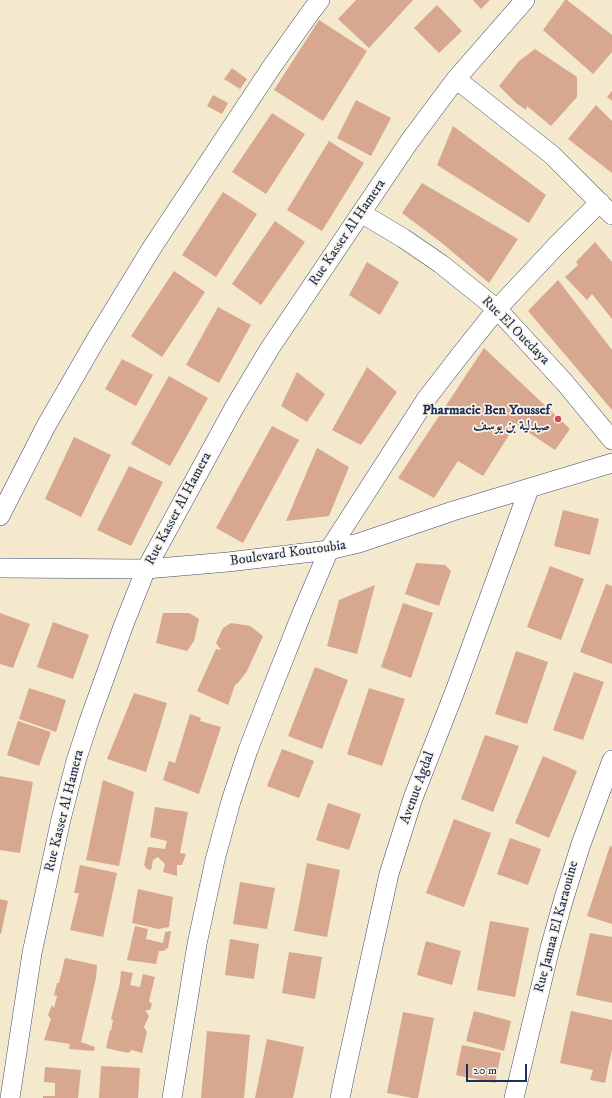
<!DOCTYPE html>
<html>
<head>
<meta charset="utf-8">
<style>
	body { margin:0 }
	#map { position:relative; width:612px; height:1098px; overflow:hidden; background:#f4e8cd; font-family:"IM FELL DW Pica",serif }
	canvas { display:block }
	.scale { position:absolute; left:466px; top:1064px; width:61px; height:18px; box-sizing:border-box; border:2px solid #1b2f5e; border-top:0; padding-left:5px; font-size:12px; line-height:14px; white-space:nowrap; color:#1b2f5e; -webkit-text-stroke:3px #fcf5e5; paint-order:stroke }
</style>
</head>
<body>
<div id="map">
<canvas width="612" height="1098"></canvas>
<div class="scale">20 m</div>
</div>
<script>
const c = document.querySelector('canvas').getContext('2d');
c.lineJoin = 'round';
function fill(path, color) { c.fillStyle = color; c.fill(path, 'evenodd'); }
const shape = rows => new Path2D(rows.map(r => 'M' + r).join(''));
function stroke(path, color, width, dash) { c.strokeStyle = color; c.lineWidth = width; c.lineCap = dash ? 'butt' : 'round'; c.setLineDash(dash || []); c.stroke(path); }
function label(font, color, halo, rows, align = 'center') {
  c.font = font + ' "IM FELL DW Pica",Amiri,serif'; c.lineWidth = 3.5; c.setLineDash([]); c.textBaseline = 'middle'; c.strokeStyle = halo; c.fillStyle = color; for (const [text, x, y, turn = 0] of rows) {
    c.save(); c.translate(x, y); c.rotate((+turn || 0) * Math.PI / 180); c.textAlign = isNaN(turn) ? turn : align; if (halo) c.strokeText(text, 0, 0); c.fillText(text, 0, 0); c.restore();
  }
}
fill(shape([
	[356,0,413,0,369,48,338,19],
	[473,0,490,0,481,9],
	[565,0,567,0,612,35,612,52,593,74,543,30],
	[437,5,462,31,439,53,414,28],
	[319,20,367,51,323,121,274,90],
	[535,49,577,77,577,97,551,126,527,106,526,110,516,103,499,86,519,61],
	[232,68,247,79,240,89,224,79],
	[612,91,612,101,607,97],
	[213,95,228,103,222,114,207,106],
	[356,100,391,118,371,156,337,138],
	[596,105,612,121,612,173,568,139],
	[272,113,305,134,266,194,232,172],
	[453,126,546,195,529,223,437,165],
	[329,141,364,163,322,231,287,210],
	[422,183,518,239,489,283,442,243,402,213],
	[223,192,257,214,216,277,182,255],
	[275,221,305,242,261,305,232,284],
	[595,242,612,262,612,319,592,294,587,300,565,277,578,265,576,262],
	[367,262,399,282,380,315,349,295],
	[174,271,205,292,162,357,131,336],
	[558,280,612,350,612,410,528,311],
	[218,307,251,325,219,383,186,365],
	[484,348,570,429,555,450,516,424,483,476,458,461,434,498,398,478],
	[122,359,153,375,136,406,105,389],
	[367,367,397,392,361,445,332,430],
	[297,372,325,394,307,422,281,406],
	[169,376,208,398,170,466,131,444],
	[272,426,299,440,243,543,216,528],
	[74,437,111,455,81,517,45,499],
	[317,448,349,467,329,516,286,521],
	[129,466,163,482,131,546,97,530],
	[563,510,599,519,590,555,554,546],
	[416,563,445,565,451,571,439,606,405,594],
	[550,566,584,579,561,640,527,627],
	[606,584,612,586,612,664,580,652],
	[375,585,357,654,327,646,339,600],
	[403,603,433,613,411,678,381,667],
	[0,613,30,624,13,668,0,664],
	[163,613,189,613,199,619,194,641,187,651,156,643],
	[53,622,89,635,73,679,37,667],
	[231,623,250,626,263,636,247,671,238,683,235,685,228,705,197,691,216,649,221,650,216,643,223,628],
	[516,651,548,662,527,724,495,714],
	[315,667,348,680,322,749,288,736],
	[574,672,604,682,583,740,553,730],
	[29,688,66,700,56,732,19,719],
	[369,688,405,699,382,766,347,754],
	[134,693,167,703,146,772,107,759],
	[190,714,201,718,200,721,221,727,199,794,163,780,169,761,175,763],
	[18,721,51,732,39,766,7,755],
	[485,735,519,746,493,812,461,799],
	[282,749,314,761,299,798,267,786],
	[543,756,577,771,549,838,515,823],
	[0,776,33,782,20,853,0,850],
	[103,780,134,792,119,866,86,860],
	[328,803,361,814,349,850,316,840],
	[155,807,188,812,180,853,186,854,182,865,177,865,177,876,163,872,165,864,158,857,153,860,151,870,147,869,144,865,148,847,165,849,167,841,150,837],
	[454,819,491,833,464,907,426,893],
	[510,838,541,849,528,885,497,874],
	[610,846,612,847,612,924,587,916],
	[307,863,340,870,327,937,294,931],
	[80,865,117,873,103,937,70,930,79,893,74,893],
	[240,882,275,888,267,929,233,924],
	[138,889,173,897,169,927,158,929,132,923],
	[0,899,8,901,1,934,0,934],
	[490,921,529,928,515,997,477,990],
	[135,926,148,929,146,939,163,943,165,932,171,931,168,948,163,951,159,951,156,964,127,960],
	[590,933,612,937,612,1003,576,995],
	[230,939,259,944,254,979,225,975],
	[426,941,461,951,452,985,417,975],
	[289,952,322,957,315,999,282,993],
	[65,958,97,965,96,978,81,1042,95,1047,94,1051,69,1049,70,1044,44,1040,51,1019,48,1015,52,1005,54,1008,57,996,54,995,57,983,59,983],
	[121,971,133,973,130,985,140,987,143,974,155,977,149,1001,152,1004,150,1010,145,1010,149,1016,144,1027,147,1032,142,1053,132,1050,128,1053,106,1048,110,1030,111,1031,113,1020,111,1019,120,983],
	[474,1011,511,1021,504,1051,466,1041],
	[571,1011,612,1020,612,1049,605,1083,590,1080,593,1070,560,1063],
	[403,1012,434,1018,418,1098,413,1098,387,1093],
	[207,1031,250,1035,244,1098,201,1098],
	[267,1039,304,1047,293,1098,255,1098],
	[462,1045,501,1053,495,1083,456,1075],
	[101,1066,140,1068,138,1098,99,1098],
	[45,1067,81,1070,78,1098,43,1098,43,1096,55,1096,55,1083,44,1082]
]), '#d8a78f');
const street = shape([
	[456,79,552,155,612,215],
	[361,213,403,238,441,264,497,309,565,383,612,440],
	[0,516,46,426,95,341,153,246,273,65,310,13,320,0],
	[0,568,146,569,228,562,329,550,359,543,453,511,612,463],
	[10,1098,32,953,61,819,76,761,89,721,124,624,146,569,234,408,270,348,409,142,456,79,525,0],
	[172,1098,197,944,215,860,231,801,248,750,269,696,302,613,329,550,427,398,461,354,497,309,557,245,600,202],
	[340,1098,346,1069,389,874,413,798,455,691,529,489],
	[514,1098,550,948,564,898,581,844,612,760]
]);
stroke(street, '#3c4b6f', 20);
stroke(street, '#fff', 19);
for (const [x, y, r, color] of [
	[558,419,4,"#d1495b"]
]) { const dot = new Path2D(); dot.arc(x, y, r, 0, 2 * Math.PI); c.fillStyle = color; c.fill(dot); stroke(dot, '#fcf5e5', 1.5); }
label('14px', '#1b2f5e', '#fcf5e5', [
	["Rue Kasser Al Hamera",348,233,-56],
	["Rue El Ouedaya",515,331,45],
	["Rue Kasser Al Hamera",179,509,-62],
	["Boulevard Koutoubia",288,554,-8],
	["Avenue Agdal",418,788,-70],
	["Rue Kasser Al Hamera",65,811,-76],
	["Rue Jamaa El Karaouine",557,927,-75]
]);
label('bold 14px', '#1b2f5e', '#fcf5e5', [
	["Pharmacie Ben Youssef",550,411],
	["صيدلية بن يوسف",550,427]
], 'right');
</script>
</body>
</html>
